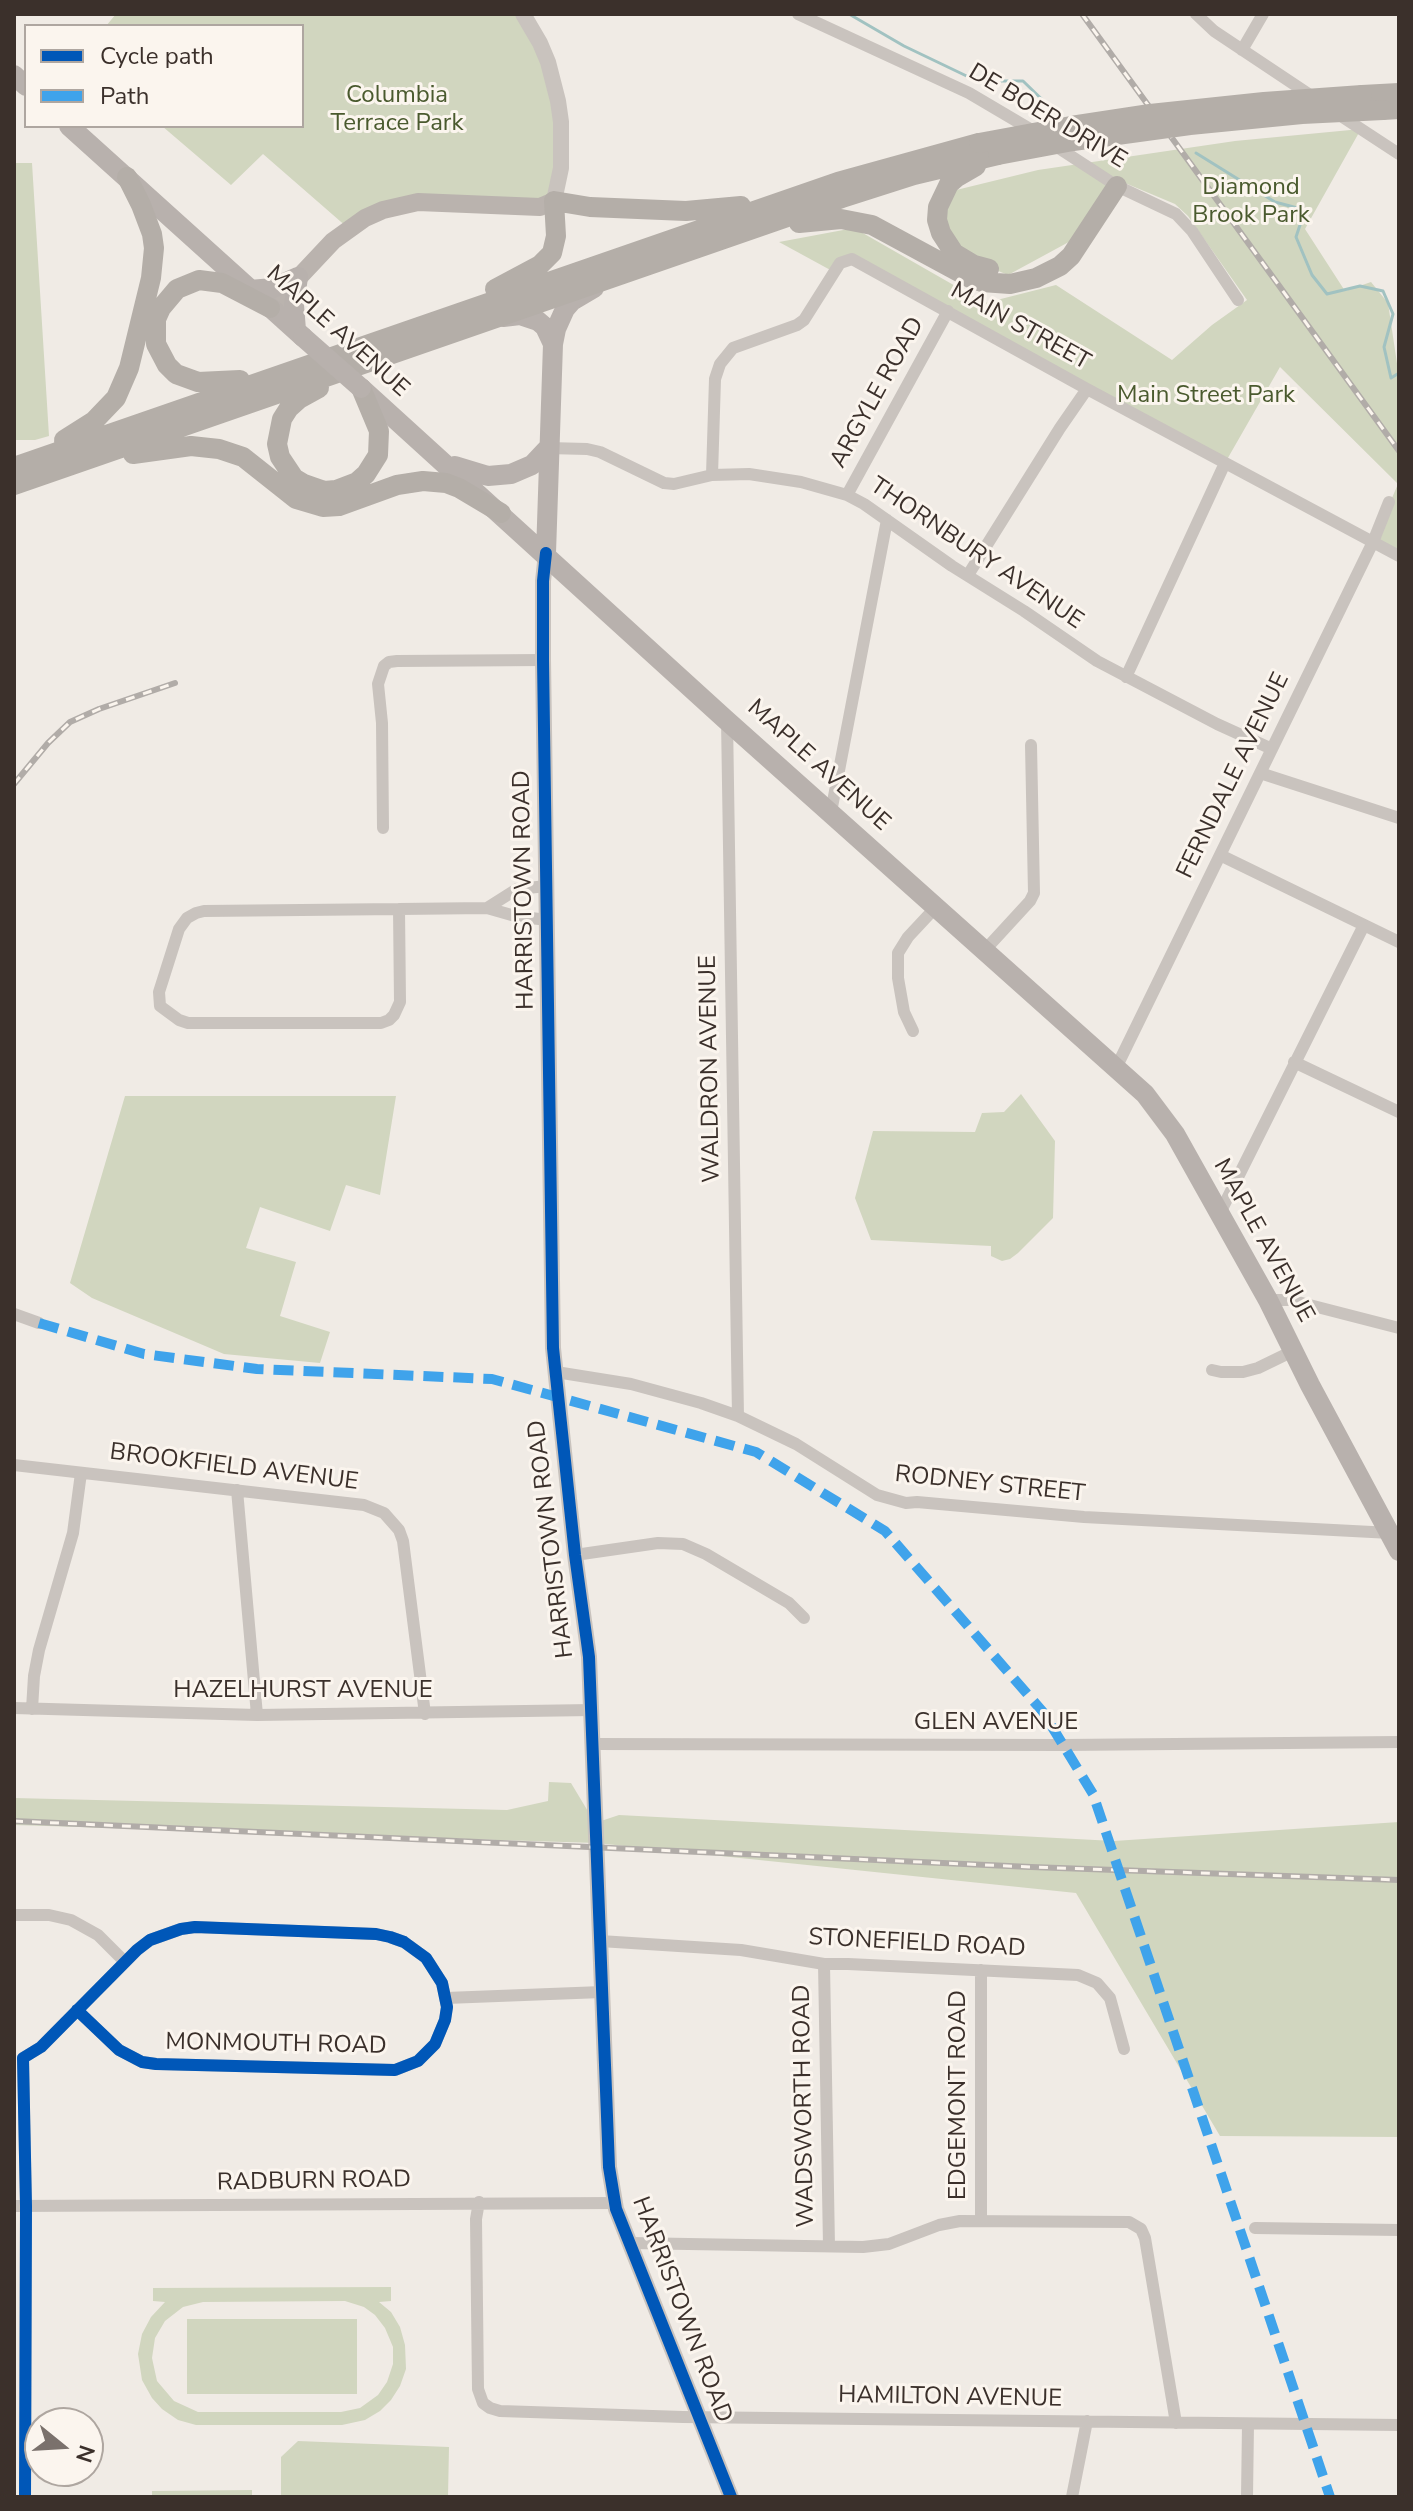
<!DOCTYPE html>
<html>
<head>
<meta charset="utf-8">
<style>
	body { margin:0 }
	#map { position:relative; width:1413px; height:2511px; overflow:hidden; background:#f0ebe5; font-family:"Nunito Sans",sans-serif }
	canvas { display:block }
	.frame { position:absolute; inset:0; border:16px solid #3b302b; pointer-events:none }
	.legend { position:absolute; left:24px; top:24px; width:280px; height:104px; box-sizing:border-box; background:#fbf5ee; border:2px solid #aea6a0; margin:0; padding:10px 14px; list-style:none; font-size:24px; color:#3b302b }
	.legend li { display:flex; align-items:center; gap:16px; height:40px }
	.legend b { width:40px; border:2px solid #aea6a0 }
	.north { position:absolute; left:24px; top:2407px; width:80px; height:80px; box-sizing:border-box; background:#fbf5ee; border:2px solid #aea6a0; border-radius:50%; rotate:108deg; font-size:22px; font-weight:700; line-height:32px; text-align:center; color:#3b302b }
	.north::after { content:''; display:block; margin:auto; width:28px; height:36px; background:#7a716c; clip-path:polygon(50% 0,100% 100%,50% 72%,0 100%) }
</style>
</head>
<body>
<div id="map">
<canvas width="1413" height="2511"></canvas>
<div class="frame"></div>
<ul class="legend">
<li><b style="height:10px;background:#0057b8"></b>Cycle path</li>
<li><b style="height:10px;background:#3fa3eb"></b>Path</li>
</ul>
<div class="north">N</div>
</div>
<script>
const c = document.querySelector('canvas').getContext('2d');
c.lineJoin = 'round';
function fill(path, color) { c.fillStyle = color; c.fill(path, 'evenodd'); }
const shape = rows => new Path2D(rows.map(r => 'M' + r).join(''));
function stroke(path, color, width, dash) { c.strokeStyle = color; c.lineWidth = width; c.lineCap = dash ? 'butt' : 'round'; c.setLineDash(dash || []); c.stroke(path); }
function label(font, color, halo, rows, align = 'center') {
  c.font = font + ' "Nunito Sans",sans-serif'; c.lineWidth = 6; c.setLineDash([]); c.textBaseline = 'middle'; c.strokeStyle = halo; c.fillStyle = color; for (const [text, x, y, turn = 0] of rows) {
    c.save(); c.translate(x, y); c.rotate((+turn || 0) * Math.PI / 180); c.textAlign = isNaN(turn) ? turn : align; if (halo) c.strokeText(text, 0, 0); c.fillText(text, 0, 0); c.restore();
  }
}
fill(shape([
	[116,14,523,14,554,81,554,201,439,202,348,228,263,154,231,185,162,126,302,126,302,26,106,26],
	[1361,129,1305,229,1345,291,1371,282,1388,303,1399,377,1399,556,1373,542,1398,484,1280,367,1225,463,857,261,834,272,779,242,854,228,985,303,1056,285,1172,360,1212,325,1247,300,1188,216,1175,204,1113,178,1078,237,1008,275,948,250,944,193,1038,170,1235,141],
	[14,163,32,163,49,436,35,440,14,440],
	[1021,1094,1055,1141,1053,1218,1018,1253,1010,1259,1002,1261,991,1256,991,1246,871,1240,855,1198,873,1131,975,1132,982,1113,1004,1112],
	[125,1096,396,1096,380,1195,346,1185,330,1231,260,1207,246,1248,296,1262,280,1316,330,1332,320,1363,224,1354,92,1298,70,1283],
	[549,1782,571,1783,595,1823,619,1815,1114,1841,1399,1822,1399,2137,1220,2136,1076,1893,596,1843,14,1825,14,1798,507,1810,548,1801],
	[391,2287,391,2301,379,2302,391,2312,400,2327,405,2345,406,2369,400,2386,391,2400,380,2411,365,2420,342,2425,196,2425,178,2420,162,2409,152,2398,142,2380,138,2354,142,2334,151,2317,165,2302,153,2301,153,2288],
	[345,2301,364,2307,375,2315,385,2328,393,2347,393,2364,387,2382,378,2395,360,2408,341,2412,198,2412,174,2401,157,2381,152,2358,155,2338,165,2321,183,2307,203,2302],
	[187,2319,357,2319,357,2394,187,2394],
	[298,2441,449,2447,448,2497,281,2497,281,2457],
	[252,2490,252,2497,152,2497,152,2491]
]), '#d1d6bf');
stroke(shape([
	[849,14,904,46,977,81,1023,81,1055,112],
	[1196,153,1275,202,1305,210,1296,237,1312,275,1327,294,1360,286,1383,291,1393,314,1384,347,1391,378,1399,373]
]), '#a1c2c1', 3);
stroke(shape([
	[798,14,969,93,1035,132],
	[1196,14,1214,31,1313,97],
	[1242,50,1263,14],
	[1338,114,1399,154],
	[1054,145,1117,186,1176,214,1192,231,1238,300],
	[548,448,587,449,600,452,664,483,674,484,712,475,749,474,801,482,847,495,864,504,952,566,1024,611,1097,661,1217,724,1272,749],
	[712,475,715,379,720,364,733,348,797,325,804,320,840,263,852,259,1087,389,1399,556],
	[847,495,948,311],
	[968,575,1060,428,1087,389],
	[1126,677,1225,463],
	[727,720,738,1416],
	[1260,773,1399,818],
	[831,812,887,520],
	[383,828,382,723,378,684,384,666,389,662,397,661,543,660],
	[1220,855,1399,942],
	[487,908,515,916,547,920],
	[399,909,400,1002,394,1015,389,1020,381,1023,188,1023,179,1020,160,1006,159,992,179,929,187,918,196,913,204,911,399,909,487,908,517,889,547,886],
	[985,950,1030,901,1034,893,1031,745],
	[913,1031,904,1012,898,978,898,953,908,937,936,907],
	[1294,1062,1399,1112],
	[1116,1068,1373,542,1389,502],
	[1219,1215,1364,925],
	[1268,1300,1290,1300,1399,1328],
	[14,1314,39,1323],
	[1212,1370,1221,1372,1243,1372,1258,1368,1293,1351],
	[556,1372,631,1384,701,1403,738,1416,796,1444,877,1495,906,1503,917,1502,1084,1517,1391,1533],
	[14,1465,364,1505,384,1513,399,1530,403,1541,425,1714],
	[237,1490,257,1715],
	[575,1555,658,1543,683,1544,706,1554,789,1603,804,1618],
	[14,1708,257,1715,592,1710],
	[32,1709,34,1676,39,1650,73,1533,81,1473],
	[593,1744,1063,1745,1399,1742],
	[14,1915,49,1915,71,1920,98,1935,125,1962],
	[600,1941,741,1950,824,1964,848,1964,1078,1975,1097,1983,1110,1998,1124,2049],
	[824,1964,829,2246],
	[981,1970,981,2221],
	[446,1998,602,1992],
	[479,2202,476,2219,478,2389,483,2403,490,2408,500,2411,683,2417,1399,2425],
	[14,2206,615,2203],
	[1255,2228,1399,2230],
	[630,2243,863,2247,889,2244,939,2225,960,2221,1129,2222,1141,2229,1145,2238,1176,2423],
	[25,2497,26,2206,23,2058,41,2047,137,1950,150,1940,181,1929,195,1927,376,1934,390,1937,404,1942,426,1958,442,1983,447,2007,445,2020,435,2044,418,2061,395,2070,156,2064,142,2062,119,2050,77,2010],
	[1072,2497,1087,2421],
	[1247,2497,1248,2424]
]), '#c9c3be', 12);
stroke(shape([
	[523,14,540,43,548,62,558,101,561,122,561,168,554,201],
	[546,553,543,581,543,660,553,1348,575,1555,589,1657,609,2167,616,2209,731,2497]
]), '#c9c3be', 16);
stroke(shape([
	[270,308,333,241,365,218,383,210,418,202,540,207,554,201]
]), '#bab3ae', 18);
stroke(shape([
	[14,75,26,86],
	[69,126,303,337],
	[250,290,273,288,298,277],
	[503,317,520,315,538,321,545,327,553,344],
	[296,330,294,305,298,277],
	[361,388,725,719,1145,1094,1175,1134,1268,1300,1310,1385,1399,1551],
	[455,466,488,476,511,474,532,465,548,448],
	[546,553,553,344,556,329,565,309,572,301,594,288]
]), '#b8b1ad', 20);
stroke(shape([
	[1362,95,1399,93],
	[1383,110,1399,109],
	[976,166,957,177,949,184,938,207,937,220,941,233,954,253,974,265,989,269],
	[799,223,841,219,872,225,970,278,982,282,1010,284,1036,278,1060,266,1071,256,1117,186],
	[495,289,540,265,552,253,556,236,554,201,590,207,686,211,741,206],
	[240,380,198,382,176,374,167,365,156,344,156,319,161,308,177,289,199,280,222,283,270,308],
	[319,388,299,399,289,408,282,419,277,444,280,457,294,478,304,484,324,491,336,490,357,482,366,474,378,455,379,431,361,388],
	[64,440,94,421,116,398,129,368,151,278,154,248,152,234,141,205,127,177],
	[133,454,191,446,219,449,243,457,296,499,323,507,339,506,397,485,423,481,446,483,459,488,501,513],
	[14,467,838,182,979,143],
	[14,485,842,198,914,175,998,155]
]), '#b4aea8', 20);
const rail = shape([
	[1082,14,1399,451],
	[14,784,48,743,70,722,99,709,175,683],
	[14,1821,1031,1867,1399,1880]
]);
stroke(rail, '#b1aca8', 6);
stroke(rail, '#fbf5ee', 3, [9]);
stroke(shape([
	[303,337,361,388]
]), '#b8b1ad', 20);
stroke(shape([
	[979,143,1071,126,1150,114,1264,102,1362,95],
	[998,155,1073,141,1190,125,1302,114,1383,110]
]), '#b4aea8', 20);
stroke(shape([
	[39,1323,144,1354,257,1369,492,1379,756,1452,885,1531,1043,1712,1093,1794,1330,2497]
]), '#3fa3eb', 10, [20, 10]);
stroke(shape([
	[546,553,543,581,543,660,553,1348,575,1555,589,1657,609,2167,616,2209,731,2497],
	[25,2497,26,2206,23,2058,41,2047,137,1950,150,1940,181,1929,195,1927,376,1934,390,1937,404,1942,426,1958,442,1983,447,2007,445,2020,435,2044,418,2061,395,2070,156,2064,142,2062,119,2050,77,2010]
]), '#0057b8', 12);
label('24px', '#4a5a2e', '#fbf5ee', [
	["Columbia",397,96],
	["Terrace Park",397,124],
	["Diamond",1251,188],
	["Brook Park",1251,216],
	["Main Street Park",1206,396]
]);
label('24px', '#3b302b', '#fbf5ee', [
	["DE BOER DRIVE",1047,117,31],
	["MAIN STREET",1020,327,29],
	["MAPLE AVENUE",337,332,42],
	["ARGYLE ROAD",878,393,-61],
	["THORNBURY AVENUE",976,554,34],
	["MAPLE AVENUE",818,766,42],
	["FERNDALE AVENUE",1234,776,-64],
	["HARRISTOWN ROAD",525,890,-91],
	["WALDRON AVENUE",711,1069,-91],
	["MAPLE AVENUE",1263,1241,61],
	["BROOKFIELD AVENUE",234,1468,7],
	["RODNEY STREET",990,1485,6],
	["HARRISTOWN ROAD",552,1539,-97],
	["HAZELHURST AVENUE",303,1691],
	["GLEN AVENUE",996,1723],
	["STONEFIELD ROAD",917,1944,3],
	["MONMOUTH ROAD",276,2045,1],
	["EDGEMONT ROAD",959,2095,-90],
	["WADSWORTH ROAD",805,2106,-91],
	["RADBURN ROAD",314,2182,-1],
	["HARRISTOWN ROAD",681,2310,69],
	["HAMILTON AVENUE",950,2398,1]
]);
</script>
</body>
</html>
